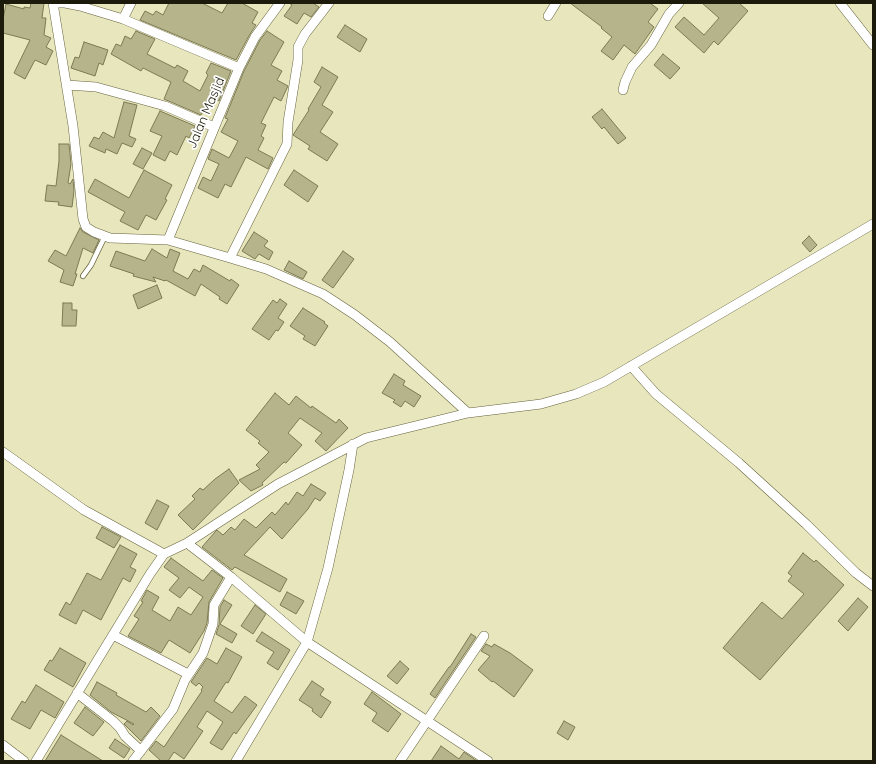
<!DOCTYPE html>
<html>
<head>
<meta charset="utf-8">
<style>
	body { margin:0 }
	#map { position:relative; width:876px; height:764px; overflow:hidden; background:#e8e6bc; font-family:Quicksand,sans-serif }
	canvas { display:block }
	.frame { position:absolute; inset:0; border:4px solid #1b1a0b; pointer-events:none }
</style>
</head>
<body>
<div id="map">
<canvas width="876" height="764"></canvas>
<div class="frame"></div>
</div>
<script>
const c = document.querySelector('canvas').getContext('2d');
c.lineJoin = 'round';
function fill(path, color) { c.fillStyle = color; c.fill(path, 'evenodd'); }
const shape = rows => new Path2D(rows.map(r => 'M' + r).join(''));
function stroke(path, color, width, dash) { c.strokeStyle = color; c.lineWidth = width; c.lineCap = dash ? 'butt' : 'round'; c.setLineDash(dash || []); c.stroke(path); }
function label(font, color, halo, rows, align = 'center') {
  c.font = font + ' Quicksand,sans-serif'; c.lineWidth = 3.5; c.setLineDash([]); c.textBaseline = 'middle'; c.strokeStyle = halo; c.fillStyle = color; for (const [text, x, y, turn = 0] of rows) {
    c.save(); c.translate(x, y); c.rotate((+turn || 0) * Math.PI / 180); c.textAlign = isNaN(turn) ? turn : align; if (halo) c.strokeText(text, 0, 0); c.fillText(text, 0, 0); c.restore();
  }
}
const building = shape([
	[31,3,44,3,42,18,46,18,44,35,51,38,46,47,53,51,46,65,35,60,25,79,14,73,30,40,3,33,3,19,6,4,24,9,24,7,30,8,31,3],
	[169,3,202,3,222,13,228,3,242,3,258,12,252,23,256,25,250,34,236,60,140,20,145,11,153,15,156,11,163,15,169,3],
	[289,3,313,3,319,7,311,17,304,13,297,24,284,16,292,5,289,3],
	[570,3,650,3,658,9,648,22,654,27,635,54,624,45,613,60,601,51,612,37,601,28,602,27,570,3],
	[702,3,739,3,748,11,718,45,714,41,704,53,675,27,684,17,704,35,719,18,702,3],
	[345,25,367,39,360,52,337,37,345,25],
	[136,31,155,39,147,54,175,68,177,65,188,71,183,81,200,91,208,75,206,73,211,63,231,71,219,101,211,97,201,115,164,99,171,82,143,68,141,71,111,54,116,44,121,46,125,36,131,39,136,31],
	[267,31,284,42,271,65,282,71,277,80,288,86,281,101,274,97,261,123,266,125,261,136,264,138,258,150,273,158,268,169,246,157,231,187,225,184,218,198,198,188,203,177,211,181,219,164,208,159,212,149,229,158,238,141,221,132,228,119,225,118,244,71,260,40,267,31],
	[84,42,108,50,103,65,99,63,95,76,71,68,75,57,79,58,84,42],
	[663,54,680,68,670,79,654,65,663,54],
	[322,67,338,77,322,105,333,112,320,132,338,144,327,161,308,149,310,146,293,135,309,110,308,109,321,87,314,82,322,67],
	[124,102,137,105,129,136,136,139,132,147,122,143,117,154,106,149,105,153,89,146,94,137,99,139,103,132,114,138,124,102],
	[602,109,626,138,618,144,604,127,602,129,592,117,602,109],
	[160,111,195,126,189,138,186,136,177,155,170,151,165,161,153,155,162,136,150,131,160,111],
	[59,144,69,144,71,164,68,183,70,184,73,179,74,191,72,207,58,205,59,202,45,201,47,185,56,186,59,161,59,144],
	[142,148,152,153,143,169,133,164,142,148],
	[144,170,172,185,165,199,167,200,156,220,146,215,138,230,120,221,125,212,88,192,95,179,129,198,144,170],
	[294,170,318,186,308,202,284,185,294,170],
	[80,228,83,232,99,240,93,253,83,248,75,274,77,274,73,286,60,282,64,270,48,261,55,250,66,256,80,228],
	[254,232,268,241,264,246,273,252,269,260,259,254,255,259,242,251,254,232],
	[809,236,817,245,810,252,802,243,809,236],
	[152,249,167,258,170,249,180,253,173,271,188,279,194,269,200,272,203,265,230,281,231,279,239,285,227,304,219,299,220,297,201,284,195,296,166,280,165,281,153,277,156,282,133,276,134,274,110,266,116,251,145,261,152,249],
	[343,251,354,259,333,288,322,280,343,251],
	[289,261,307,272,303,279,284,270,289,261],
	[157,285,162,298,138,309,133,295,157,285],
	[280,299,287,304,278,318,284,322,278,331,276,330,269,340,252,329,273,300,277,303,280,299],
	[63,303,72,303,72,310,77,310,76,326,62,326,63,303],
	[303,308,325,322,324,323,328,326,315,346,303,339,305,336,290,326,303,308],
	[394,374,405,381,403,385,421,396,414,407,405,401,401,407,393,402,395,400,382,393,394,374],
	[275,393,289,405,296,396,311,408,312,406,336,423,339,419,348,428,326,451,315,441,322,433,300,418,288,433,302,445,286,463,284,462,262,483,263,485,251,491,239,480,260,469,256,465,269,452,258,443,260,441,246,430,275,393],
	[229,469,239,483,193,530,178,515,195,499,192,496,200,488,203,490,215,479,229,469],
	[311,484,326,493,320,501,315,498,308,509,282,539,270,527,244,555,287,579,280,592,235,567,232,570,202,547,215,532,217,530,223,535,231,527,235,530,244,519,256,528,272,512,275,515,286,502,288,505,297,492,303,496,311,484],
	[157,500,169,506,157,530,145,523,157,500],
	[102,527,121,537,114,548,96,538,102,527],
	[120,545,137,554,130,567,136,570,130,582,123,578,101,620,83,610,76,624,59,615,66,602,70,605,87,573,101,580,120,545],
	[803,553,814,562,816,560,844,585,760,680,723,648,762,602,782,619,804,594,788,581,792,576,788,573,803,553],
	[171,558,203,581,212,570,223,578,209,602,207,623,204,631,190,653,169,640,161,653,128,636,139,619,134,616,143,602,141,601,147,590,159,597,152,610,170,621,178,607,191,615,203,597,189,587,180,598,169,590,179,578,164,567,171,558],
	[287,592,304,601,296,614,280,605,287,592],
	[858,598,868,607,848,631,838,621,858,598],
	[224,600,232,605,220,624,237,634,232,643,216,634,219,625,220,607,224,600],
	[255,605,266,614,253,634,241,626,255,605],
	[262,632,290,650,278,670,267,663,274,652,256,641,262,632],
	[471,634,476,637,435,698,430,694,449,667,450,667,471,634],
	[486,644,492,647,494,644,510,653,533,670,514,697,493,681,492,682,478,670,490,656,481,651,486,644],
	[60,648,86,663,73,687,44,670,50,660,52,661,60,648],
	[226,648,242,657,228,683,226,682,214,701,232,713,245,696,257,705,236,734,234,732,222,750,210,743,223,722,207,711,197,727,203,731,184,759,174,752,168,761,161,761,149,750,156,741,164,747,202,691,201,690,203,687,199,683,196,686,191,682,207,658,217,664,226,648],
	[400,661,409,669,397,684,387,676,400,661],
	[312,681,324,689,320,695,331,702,321,718,312,711,313,709,299,700,312,681],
	[97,682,117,693,116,695,146,712,151,707,160,716,141,741,124,724,127,721,133,725,134,724,111,712,90,695,97,682],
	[36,685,64,702,55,718,41,710,30,729,11,719,22,701,25,703,36,685],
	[372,692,401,714,388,732,372,721,377,713,364,704,372,692],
	[85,707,104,722,93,736,74,723,85,707],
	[564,721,575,727,568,740,557,733,564,721],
	[61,735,103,761,45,761,61,735],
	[115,739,130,749,124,758,109,748,115,739],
	[441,746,459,759,464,752,477,761,431,761,441,746]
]);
fill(building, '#b6b48b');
stroke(building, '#7c7a54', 1);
const lane = shape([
	[83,276,91,265,105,236]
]);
const street = shape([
	[53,3,73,126,83,219,86,227,94,232,110,238,168,240,230,258,266,269,323,294,355,315,390,342,468,413],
	[53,3,65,3,80,6,123,19,239,68],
	[840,3,873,45],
	[548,16,556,3],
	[123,19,131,3],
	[67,85,96,87,165,106,214,127],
	[623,90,625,82,632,67,651,45,669,14,679,3],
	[168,240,239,68,255,37,280,3],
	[230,258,287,144,288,122,298,60,298,47,305,34,329,3],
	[631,366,656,394,739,463,806,524,856,573,873,586],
	[353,444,349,470,328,568,307,642,488,761],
	[3,452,84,510,164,554],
	[187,543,231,577,307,642,236,761],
	[113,635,188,674],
	[77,693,113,721,120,728,125,736,141,751],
	[3,745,24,761],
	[36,761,150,574,164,554,187,543,278,484,366,438,468,413,541,404,576,394,604,382,873,224],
	[133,761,173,709,185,680,203,653,213,624,214,605,231,577],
	[400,761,484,636]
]);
stroke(lane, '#66633e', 6);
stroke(street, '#66633e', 10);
stroke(lane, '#fff', 4.5);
stroke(street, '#fff', 9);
label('13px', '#1b1a0b', '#fff', [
	["Jalan Masjid",206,113,-67]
]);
</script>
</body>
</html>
